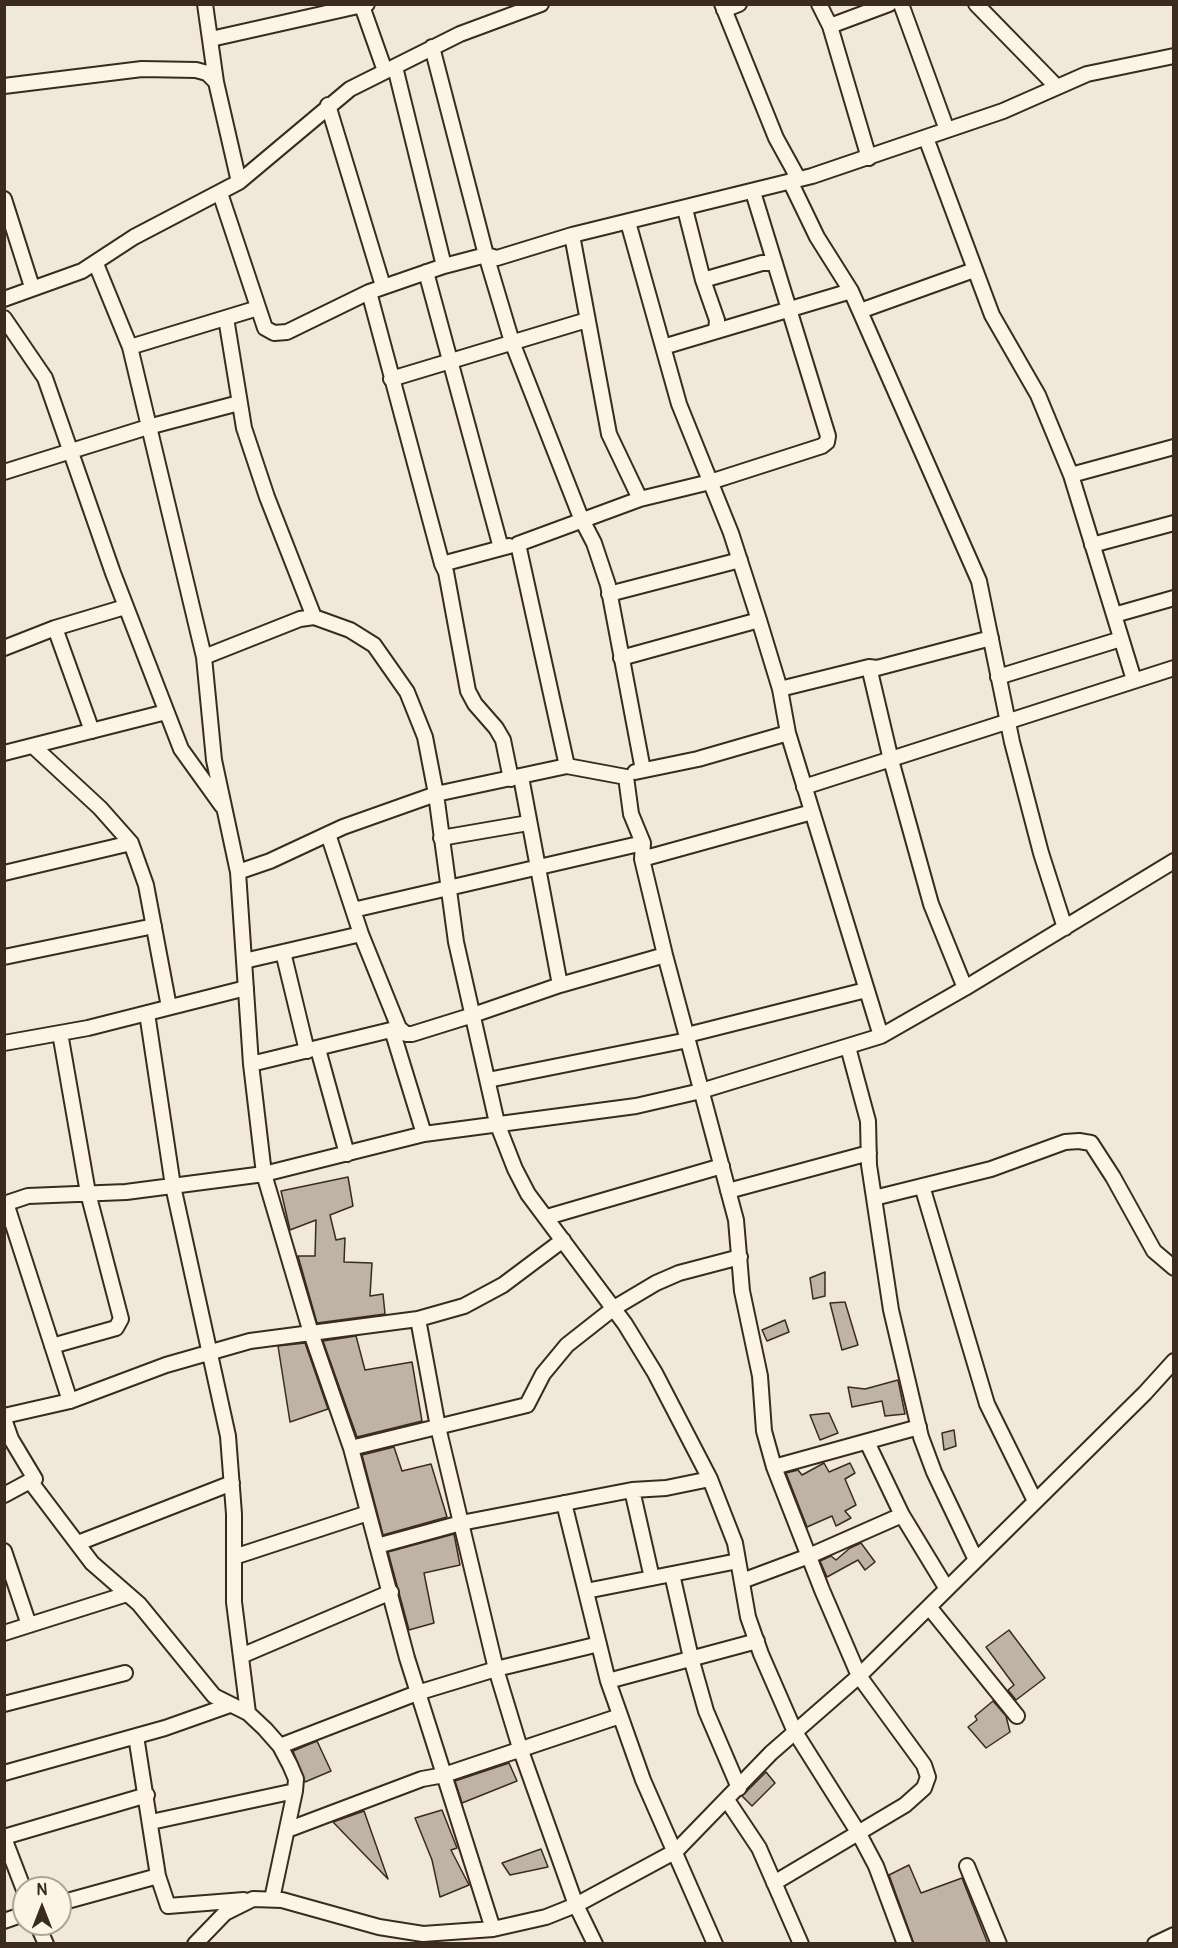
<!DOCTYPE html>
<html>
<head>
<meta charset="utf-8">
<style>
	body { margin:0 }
	#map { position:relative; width:1178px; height:1948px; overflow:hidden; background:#f0e9d9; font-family:Pangolin,sans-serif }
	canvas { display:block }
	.frame { position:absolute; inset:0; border:6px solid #3b2a1e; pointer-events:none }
	.north { position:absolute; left:12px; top:1876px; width:60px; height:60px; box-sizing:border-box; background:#fcf5e5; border:2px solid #afa495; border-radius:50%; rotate:0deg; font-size:16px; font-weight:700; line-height:24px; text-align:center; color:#3b2a1e }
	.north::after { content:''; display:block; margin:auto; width:21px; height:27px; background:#3b2a1e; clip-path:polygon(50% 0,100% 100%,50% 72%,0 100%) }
</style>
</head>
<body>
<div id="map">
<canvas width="1178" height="1948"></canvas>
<div class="frame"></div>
<div class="north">N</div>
</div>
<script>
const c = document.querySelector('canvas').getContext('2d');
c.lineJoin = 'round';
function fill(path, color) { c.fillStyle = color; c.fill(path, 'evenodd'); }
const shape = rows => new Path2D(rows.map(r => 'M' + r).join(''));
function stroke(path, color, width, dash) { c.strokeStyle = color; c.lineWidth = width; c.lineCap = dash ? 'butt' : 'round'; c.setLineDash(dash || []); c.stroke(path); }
const building = shape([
	[348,1177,353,1206,330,1215,336,1240,345,1238,344,1262,372,1263,370,1296,383,1294,385,1314,317,1323,298,1256,315,1256,316,1220,290,1230,281,1191,348,1177],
	[825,1272,825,1296,813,1299,810,1278,825,1272],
	[845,1302,858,1345,842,1350,830,1303,845,1302],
	[785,1320,789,1332,767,1341,762,1330,785,1320],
	[356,1336,365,1370,412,1362,422,1421,357,1437,323,1341,356,1336],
	[305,1343,328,1409,290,1422,278,1346,305,1343],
	[898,1380,905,1414,885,1416,882,1401,852,1407,848,1387,865,1389,898,1380],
	[829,1413,838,1433,820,1440,810,1415,829,1413],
	[954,1430,956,1446,944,1450,942,1433,954,1430],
	[394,1447,402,1471,431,1464,447,1517,383,1535,362,1455,394,1447],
	[824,1463,829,1472,850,1463,855,1473,845,1479,856,1505,845,1511,851,1518,836,1526,832,1516,807,1527,786,1473,798,1470,802,1475,824,1463],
	[454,1534,460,1565,424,1573,434,1623,409,1630,388,1552,454,1534],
	[861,1543,875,1562,865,1570,858,1560,827,1577,820,1561,831,1556,836,1560,850,1548,861,1543],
	[1009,1630,1045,1678,1016,1700,1008,1690,1014,1685,986,1647,1009,1630],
	[993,1701,1006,1716,1010,1732,986,1748,968,1727,977,1720,975,1716,993,1701],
	[317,1741,331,1771,305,1782,293,1751,317,1741],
	[509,1763,517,1781,462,1803,455,1781,509,1763],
	[766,1772,775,1783,752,1806,742,1796,766,1772],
	[442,1810,457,1848,451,1850,469,1885,440,1897,432,1860,415,1818,442,1810],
	[364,1811,388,1879,333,1822,364,1811],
	[541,1849,548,1867,510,1875,502,1863,541,1849],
	[909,1865,921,1893,962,1878,988,1944,914,1944,889,1875,909,1865]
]);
fill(building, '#beb3a4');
stroke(building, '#3b2a1e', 1.5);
const street = shape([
	[205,4,216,82],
	[722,4,776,138,798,178],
	[819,4,830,26,869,158],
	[901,4,947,130],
	[976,4,1056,86],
	[362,6,385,71],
	[724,10,739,4],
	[830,26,889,4],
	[211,39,367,4],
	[432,47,486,255,512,342,581,518,594,543,608,585,643,770],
	[395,67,444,266],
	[4,86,142,69,196,70,207,73,216,82,239,182],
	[328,105,383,286],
	[926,138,992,315,1038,395,1071,475,1134,680],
	[790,181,817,237,851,291,979,581,1012,742,1041,853,1065,928],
	[220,193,265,328,274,333,287,332,369,292,444,266,486,255,497,258,572,235,812,176,1003,111,1087,74,1174,56],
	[4,199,32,287],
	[685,209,703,280,717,320,716,331],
	[628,222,679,404,731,533,759,620,780,689,788,733,881,1036],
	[572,235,609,434,640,499],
	[96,264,130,347,204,657,214,760,238,872,251,1064,264,1174,311,1333,351,1448,407,1658,493,1929],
	[426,272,501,548],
	[703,280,762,263,775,263],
	[369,292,442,564,446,572,468,691,475,704,496,728,503,740,511,779],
	[4,299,82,271,134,237,239,182,350,89,460,34,541,4],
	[860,311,974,270],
	[4,318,45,378,113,573,181,749,222,806],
	[226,318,244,428,267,497,314,617],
	[130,347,258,308],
	[663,347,851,291],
	[391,379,587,320],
	[4,472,148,427,239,403],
	[1071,475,1174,447],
	[1092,545,1174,523],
	[442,564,509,546],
	[609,594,740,560],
	[1114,615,1174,598],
	[55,628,92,731],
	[4,648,55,628,125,607],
	[204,657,300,619,314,617,350,630,374,645,407,692,425,737,436,794,456,942,497,1123,515,1169,528,1194,625,1324,655,1373,710,1479,735,1543,748,1617,761,1654,795,1732,858,1832,876,1866,905,1944],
	[621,658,759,620],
	[869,667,891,760,931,904,965,988],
	[998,677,1121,639],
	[780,689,869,667,877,668,991,638],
	[33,746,100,808,131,843,146,885,169,1007],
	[4,753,166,712],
	[567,766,518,544,640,499,710,482,822,446,827,442,828,436,753,192],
	[635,772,698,759,788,733],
	[521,777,560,985],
	[626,777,631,814,643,843,642,859,665,955,736,1220,742,1291,760,1376,764,1431,774,1467,822,1590,859,1676,924,1765,928,1777,924,1788,905,1805,774,1883],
	[804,787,1174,668],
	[328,834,361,934,399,1028,406,1034,412,1034,473,1015,560,985,665,955],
	[441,838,528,823],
	[642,859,812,812],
	[238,872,270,861,343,827,436,794,567,766,626,777],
	[4,873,131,843],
	[353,910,643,843],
	[283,952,307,1051],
	[4,957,154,926],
	[244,961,361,934],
	[147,1013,173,1186,228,1436,234,1514,234,1602,248,1713],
	[392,1030,424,1134],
	[687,1035,866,990],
	[4,1043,88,1028,246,988],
	[848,1047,868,1121,869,1165,891,1310,921,1437,934,1472,976,1560],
	[318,1049,347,1154],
	[251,1064,399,1028],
	[488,1080,688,1040],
	[922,1186,987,1404,1035,1501],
	[728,1191,869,1153],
	[874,1198,991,1169,1065,1142,1079,1141,1091,1143,1113,1177,1154,1251,1174,1268],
	[6,1203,70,1401],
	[4,1204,28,1196,126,1192,264,1174,424,1134,636,1106,701,1091,881,1036,965,988,1174,861],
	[547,1217,722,1166],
	[418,1319,438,1427,496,1669,520,1748,576,1905,595,1944],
	[52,1346,116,1328,121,1319,88,1193,60,1033],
	[4,1416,70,1401,166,1365,250,1341,418,1319,464,1306,503,1285,563,1240],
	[4,1419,11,1439,35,1479,30,1481,92,1563,139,1604,214,1696,248,1713,265,1729,280,1746,290,1765,296,1779,295,1791,272,1899],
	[867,1442,902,1515,947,1589],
	[351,1448,527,1405,543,1374,567,1345,614,1308,656,1283,679,1273,740,1257],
	[774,1467,919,1427],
	[632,1490,652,1578],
	[4,1495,30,1481],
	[564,1503,608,1681,643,1780,715,1944],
	[78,1543,232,1483],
	[377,1546,461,1523,632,1490,666,1488,710,1479],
	[4,1551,29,1625],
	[234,1557,368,1513],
	[672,1574,691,1658,706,1711,739,1788],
	[742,1581,809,1556,902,1515],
	[586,1591,738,1561],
	[929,1607,1017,1716],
	[4,1633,127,1594],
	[241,1656,391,1592],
	[608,1681,757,1641],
	[4,1704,125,1673],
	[136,1736,158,1876,168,1906,244,1900],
	[280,1746,417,1693,496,1669,599,1644],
	[4,1773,165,1728,230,1705],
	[727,1800,759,1848,801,1944],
	[151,1822,295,1791],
	[287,1830,422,1779,444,1775,620,1716],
	[4,1837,147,1795],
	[4,1838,24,1890],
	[967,1866,999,1944],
	[60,1903,158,1876],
	[4,1921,24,1914],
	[37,1924,46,1944],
	[195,1944,225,1913,253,1899,282,1900,379,1927,423,1934,493,1929,546,1917,576,1905,676,1851,771,1753,859,1676,1145,1393,1174,1361],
	[1155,1944,1174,1935]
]);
stroke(street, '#3b2a1e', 18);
stroke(street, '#fcf5e5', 14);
</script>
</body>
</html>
